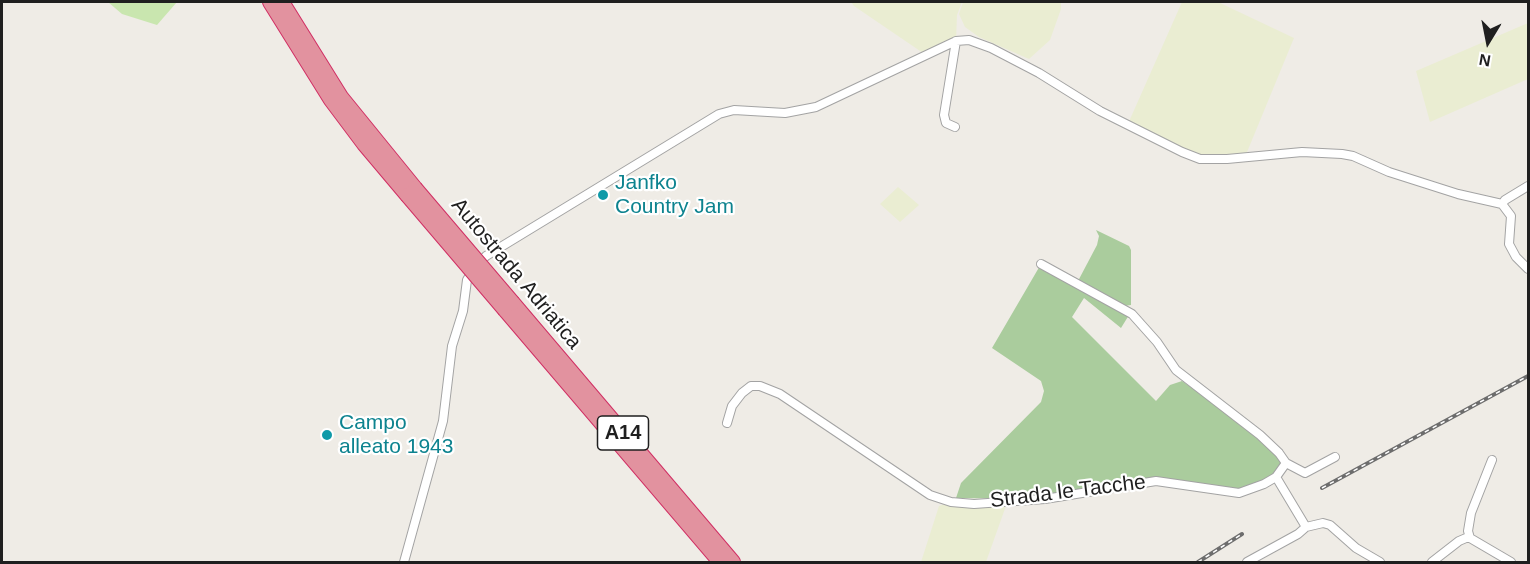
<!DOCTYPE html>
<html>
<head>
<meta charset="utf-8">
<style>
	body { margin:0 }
	#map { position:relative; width:1530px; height:564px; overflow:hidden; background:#efece6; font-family:Arial,sans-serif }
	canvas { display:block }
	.frame { position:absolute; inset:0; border:3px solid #1f1f1f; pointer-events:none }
	.north { position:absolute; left:1458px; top:12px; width:60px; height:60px; -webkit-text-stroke:4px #fff; paint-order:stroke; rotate:190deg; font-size:16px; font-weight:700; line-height:24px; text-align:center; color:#1f1f1f }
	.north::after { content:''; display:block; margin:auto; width:21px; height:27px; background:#1f1f1f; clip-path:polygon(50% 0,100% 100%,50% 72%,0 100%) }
</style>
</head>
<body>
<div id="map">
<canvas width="1530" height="564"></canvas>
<div class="frame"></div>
<div class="north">N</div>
</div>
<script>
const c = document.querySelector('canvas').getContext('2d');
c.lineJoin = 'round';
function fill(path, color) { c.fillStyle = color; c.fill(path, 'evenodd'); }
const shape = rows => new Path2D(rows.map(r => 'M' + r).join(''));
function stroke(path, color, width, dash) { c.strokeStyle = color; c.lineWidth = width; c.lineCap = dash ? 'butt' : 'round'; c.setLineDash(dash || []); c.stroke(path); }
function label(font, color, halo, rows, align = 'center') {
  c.font = font + ' Arial,sans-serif'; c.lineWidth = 4.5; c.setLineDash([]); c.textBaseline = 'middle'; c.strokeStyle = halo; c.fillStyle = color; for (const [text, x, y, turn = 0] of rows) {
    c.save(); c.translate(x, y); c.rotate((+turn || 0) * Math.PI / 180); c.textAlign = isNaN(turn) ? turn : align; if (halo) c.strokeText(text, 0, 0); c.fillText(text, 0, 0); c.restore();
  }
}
fill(shape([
	[851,2,962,2,957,15,956,41,926,55,854,6],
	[963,2,1061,2,1061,9,1050,40,1029,59,979,37,965,27,959,14],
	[1182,2,1218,2,1294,38,1245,157,1200,159,1127,126],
	[1528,23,1528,79,1430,122,1416,71],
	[898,187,919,205,900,222,880,204],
	[951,502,1007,503,986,562,921,562,939,506]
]), '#eaedd2');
fill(shape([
	[108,2,177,2,157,25,122,14]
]), '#c9e6af');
fill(shape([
	[1096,230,1129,246,1131,250,1131,305,1124,306,1078,281,1097,245,1099,236],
	[1041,264,1129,315,1121,328,1084,298,1072,317,1156,401,1170,385,1182,381,1247,427,1281,459,1281,471,1247,492,1156,481,1045,499,956,498,961,483,1041,402,1044,391,1041,381,992,348]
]), '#aacc9d');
const minor = shape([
	[955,127,946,123,944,115,956,41],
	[1502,204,1505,200,1528,186],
	[1041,264,1132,314,1157,342,1176,370,1260,435,1279,453,1286,463,1305,473,1335,457],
	[727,423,732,406,742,393,751,386,760,386,780,394,930,495,951,502,974,504,1045,499,1156,481,1239,493,1264,484,1276,477,1286,463],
	[1306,527,1323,523,1330,525,1356,548,1380,562],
	[1470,538,1468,531,1471,513,1492,460],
	[404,562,443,421,452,346,463,311,467,280,474,268,486,256,719,114,734,110,785,113,816,107,956,41,969,40,991,48,1039,73,1100,111,1182,152,1200,159,1227,159,1302,152,1342,154,1353,156,1389,172,1458,194,1502,204,1511,216,1509,244,1516,257,1528,269],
	[1247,562,1298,534,1306,527,1276,477],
	[1432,562,1459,541,1466,538,1470,538,1511,562]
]);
const motorway = shape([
	[270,2,331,100,364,144,407,195],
	[282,2,341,97,415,188],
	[513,303,733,562],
	[505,310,720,562]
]);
stroke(minor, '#a3a3a3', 10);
stroke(motorway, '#d12f64', 16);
stroke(minor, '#fff', 8);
stroke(motorway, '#e2929f', 14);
const rail = shape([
	[1322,488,1528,376],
	[1198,562,1242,534]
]);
stroke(rail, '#6d6d6d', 4);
stroke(rail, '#fff', 1.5, [4.5]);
const motorwayBridge = shape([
	[415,188,513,303],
	[407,195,505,310]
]);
stroke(motorwayBridge, '#d12f64', 16, []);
stroke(motorwayBridge, '#e2929f', 14);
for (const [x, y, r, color] of [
	[603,195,6,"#0f9aa8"],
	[327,435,6,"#0f9aa8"]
]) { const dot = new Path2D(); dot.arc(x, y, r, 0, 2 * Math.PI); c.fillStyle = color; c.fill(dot); stroke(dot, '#fff', 2); }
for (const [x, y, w] of [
	[623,433,51]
]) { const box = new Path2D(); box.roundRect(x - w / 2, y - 17, w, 34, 4.5); c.fillStyle = '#fff'; c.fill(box); stroke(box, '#1f1f1f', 1.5); }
label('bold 20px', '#1f1f1f', null, [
	["A14",623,433]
]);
label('21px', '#0d838f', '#fff', [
	["Janfko",615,183],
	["Country Jam",615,207],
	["Campo",339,423],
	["alleato 1943",339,447]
], 'left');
label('21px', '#1f1f1f', '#fff', [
	["Autostrada Adriatica",516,274,50],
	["Strada le Tacche",1068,492,-7]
]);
</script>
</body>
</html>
